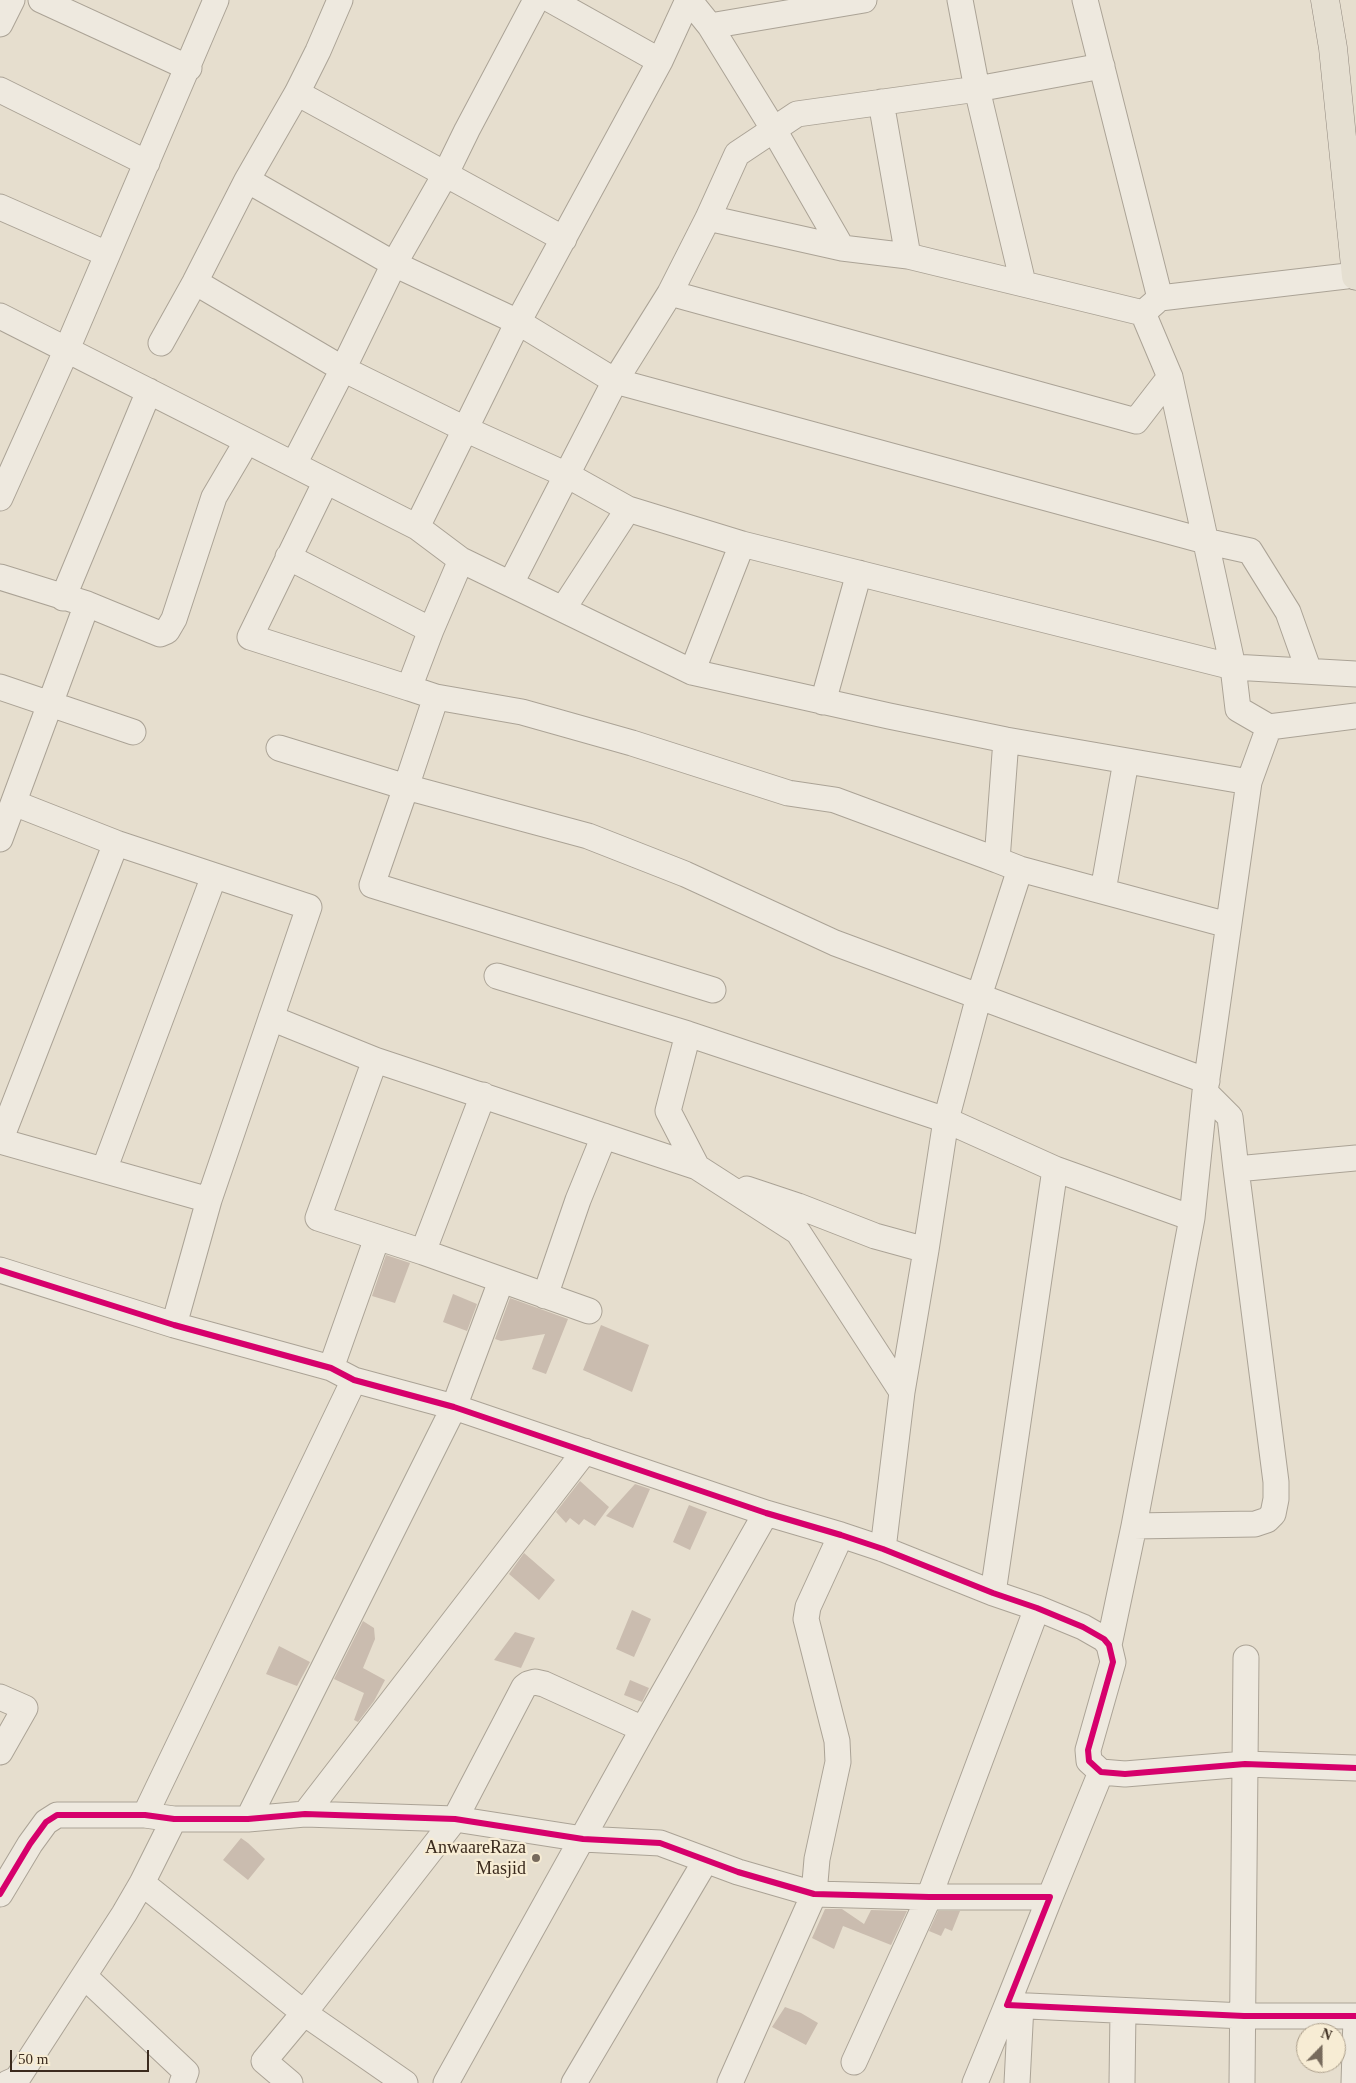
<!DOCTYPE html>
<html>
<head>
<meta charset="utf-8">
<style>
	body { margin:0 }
	#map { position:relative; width:1356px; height:2083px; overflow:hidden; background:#e6dece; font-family:"Times New Roman",serif }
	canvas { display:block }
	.north { position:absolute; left:1296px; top:2023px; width:50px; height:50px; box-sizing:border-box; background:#f7ecd4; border:1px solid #ac9f8b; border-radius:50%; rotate:22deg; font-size:14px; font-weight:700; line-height:20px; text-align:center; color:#3b2b1e }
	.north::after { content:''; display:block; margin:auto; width:18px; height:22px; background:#776a5c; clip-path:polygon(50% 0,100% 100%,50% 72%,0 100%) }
	.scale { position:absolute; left:10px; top:2050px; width:139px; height:22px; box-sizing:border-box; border:2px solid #3b2b1e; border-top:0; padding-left:6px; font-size:15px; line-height:18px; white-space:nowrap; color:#3b2b1e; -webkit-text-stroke:4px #f7ecd4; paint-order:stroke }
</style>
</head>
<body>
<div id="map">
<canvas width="1356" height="2083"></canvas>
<div class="north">N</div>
<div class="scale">50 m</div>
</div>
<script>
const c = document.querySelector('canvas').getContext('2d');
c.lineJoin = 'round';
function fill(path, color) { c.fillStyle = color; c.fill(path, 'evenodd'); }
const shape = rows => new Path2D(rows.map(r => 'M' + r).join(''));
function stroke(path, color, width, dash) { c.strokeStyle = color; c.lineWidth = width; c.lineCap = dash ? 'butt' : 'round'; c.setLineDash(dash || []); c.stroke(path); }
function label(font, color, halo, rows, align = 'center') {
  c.font = font + ' "Times New Roman",serif'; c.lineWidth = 4.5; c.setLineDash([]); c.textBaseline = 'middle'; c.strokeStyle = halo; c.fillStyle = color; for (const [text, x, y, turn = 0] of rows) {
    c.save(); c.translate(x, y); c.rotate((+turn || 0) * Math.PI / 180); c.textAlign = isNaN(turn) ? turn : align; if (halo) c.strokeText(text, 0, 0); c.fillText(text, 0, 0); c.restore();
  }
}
fill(shape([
	[386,1255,410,1263,395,1303,372,1296],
	[453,1294,477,1304,467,1331,443,1322],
	[510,1298,568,1319,546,1374,532,1369,545,1334,501,1341,495,1339],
	[601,1325,649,1345,632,1392,583,1370],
	[580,1481,609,1507,595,1526,584,1519,579,1525,570,1518,566,1523,556,1512],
	[635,1484,650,1489,633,1528,606,1516],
	[689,1505,707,1512,690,1550,673,1542],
	[524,1553,555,1580,539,1600,509,1574],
	[632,1610,651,1619,634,1657,616,1649],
	[363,1621,374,1628,375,1639,363,1668,385,1680,374,1701,358,1722,354,1720,364,1693,334,1679],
	[515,1632,535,1638,521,1668,494,1660],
	[279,1646,310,1662,297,1686,266,1674],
	[630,1680,649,1688,642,1702,624,1695],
	[241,1838,248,1843,265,1859,248,1880,223,1860],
	[825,1909,842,1909,864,1924,871,1910,907,1911,891,1945,843,1926,834,1949,812,1938],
	[938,1911,960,1911,952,1931,945,1928,941,1936,929,1931],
	[785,2007,801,2013,818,2023,806,2045,772,2027]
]), '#cabcaf');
const minor = shape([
	[41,0,189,68],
	[551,0,660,61],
	[689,0,710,26,774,130,842,248],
	[960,0,977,89,1023,283],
	[1085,0,1160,298],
	[0,24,12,0],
	[710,26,864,0],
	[0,90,147,163],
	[297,93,564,239],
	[881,102,908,256],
	[247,180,394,264,518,322,615,381,1205,541,1250,551,1288,612,1309,671],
	[0,207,107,254],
	[708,218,842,248,908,256,1143,313,1160,298,1356,275],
	[195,282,343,369,465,429,567,475,628,509,742,544,1233,667,1356,674],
	[670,293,1136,421,1170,377],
	[1143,313,1170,377,1233,667,1238,709,1269,727],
	[0,316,417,527,461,560,692,672,889,716,1006,740,1249,782,1269,727,1356,716],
	[161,343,195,282,247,180,297,93,318,51,340,0],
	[294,464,343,369,394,264,446,173,467,130,536,0],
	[326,481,250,637,409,688],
	[0,498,67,349,216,0],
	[417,527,518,322,660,61,688,0],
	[288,557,431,630],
	[461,560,431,630,409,688,436,697,406,787,588,836,685,874,835,943,1207,1081],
	[0,577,87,604,160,634,167,631,174,619,214,497,247,441],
	[511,583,615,381,670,293,708,218,737,154,797,114,977,89,1102,66],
	[63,598,149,391],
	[563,609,628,509],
	[692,672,742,544],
	[0,687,133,732],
	[436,697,522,712,632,743,788,793,835,800,997,860],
	[823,702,859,573],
	[1006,740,997,860,1020,869,1228,925],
	[279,748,406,787,372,885,713,990],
	[14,803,116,843,309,907,209,1200,174,1325],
	[0,839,87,604],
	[1103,891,1126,761],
	[497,976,688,1034,946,1120,1055,1169,993,1593],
	[271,1018,375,1060,697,1167],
	[688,1034,668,1111,697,1167,798,1232,902,1392],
	[375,1060,318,1218,423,1252,589,1311],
	[1205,1092,1230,1117,1236,1169,1356,1158],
	[0,1141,116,843],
	[0,1141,209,1200],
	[1055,1169,1192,1218],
	[104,1170,214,876],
	[747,1189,798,1206,875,1236,926,1250],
	[423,1252,483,1095],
	[0,1270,174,1325,331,1368,354,1380,454,1407,766,1513,841,1535,883,1549,993,1593,1037,1608,1083,1627,1104,1639,1109,1645,1113,1662,1088,1750,1089,1761,1101,1772,1125,1774,1245,1764,1356,1768],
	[545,1296,578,1200,604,1136],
	[331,1368,377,1238],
	[1134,1526,1255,1524,1267,1520,1273,1514,1276,1499,1276,1482,1236,1169],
	[883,1549,902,1392,926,1250,946,1120,979,996,1020,869],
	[1109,1645,1134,1526,1192,1218,1205,1092,1249,782],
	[0,1697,25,1708,0,1752],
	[305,1814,585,1451],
	[145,1815,354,1380],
	[248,1819,454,1407,501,1281],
	[142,1883,304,2013,405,2083],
	[0,1894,30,1844,46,1822,57,1815,145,1815,174,1819,248,1819,305,1814,455,1819,583,1839,660,1843,738,1872,814,1894,929,1897,1050,1897,1007,2005,1244,2016,1356,2016],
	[1050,1897,1101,1772],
	[84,1976,186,2072,182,2083],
	[854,2062,929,1897,1037,1608],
	[8,2083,17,2079,124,1914,142,1883,174,1819],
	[290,2083,264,2061,304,2013,455,1819,524,1687,528,1684,535,1682,544,1684,643,1729],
	[446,2083,643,1729,766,1513],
	[574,2083,706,1860],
	[730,2083,814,1894,817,1859,838,1762,837,1741,806,1619,808,1607,841,1535],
	[975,2083,1007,2005],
	[1017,2083,1021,2005],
	[1122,2083,1123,2011],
	[1242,2083,1246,1658],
	[1354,2083,1356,2018]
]);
const major = shape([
	[1325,0,1333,48,1356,276]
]);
stroke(minor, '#aba396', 27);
stroke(major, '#91887e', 29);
stroke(minor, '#eee9df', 25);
stroke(major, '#e5dfd1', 28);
stroke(shape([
	[0,1270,174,1325,331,1368,354,1380,454,1407,766,1513,841,1535,883,1549,993,1593,1037,1608,1083,1627,1104,1639,1109,1645,1113,1662,1088,1750,1089,1761,1101,1772,1125,1774,1245,1764,1356,1768],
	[0,1894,30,1844,46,1822,57,1815,145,1815,174,1819,248,1819,305,1814,455,1819,583,1839,660,1843,738,1872,814,1894,929,1897,1050,1897,1007,2005,1244,2016,1356,2016]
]), '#d6006c', 6);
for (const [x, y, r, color] of [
	[536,1858,5,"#776a5c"]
]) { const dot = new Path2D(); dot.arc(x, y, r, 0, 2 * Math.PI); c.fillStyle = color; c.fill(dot); stroke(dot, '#f7ecd4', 2); }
label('18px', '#3b2b1e', '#f7ecd4', [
	["AnwaareRaza",526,1848],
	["Masjid",526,1869]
], 'right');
</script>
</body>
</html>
